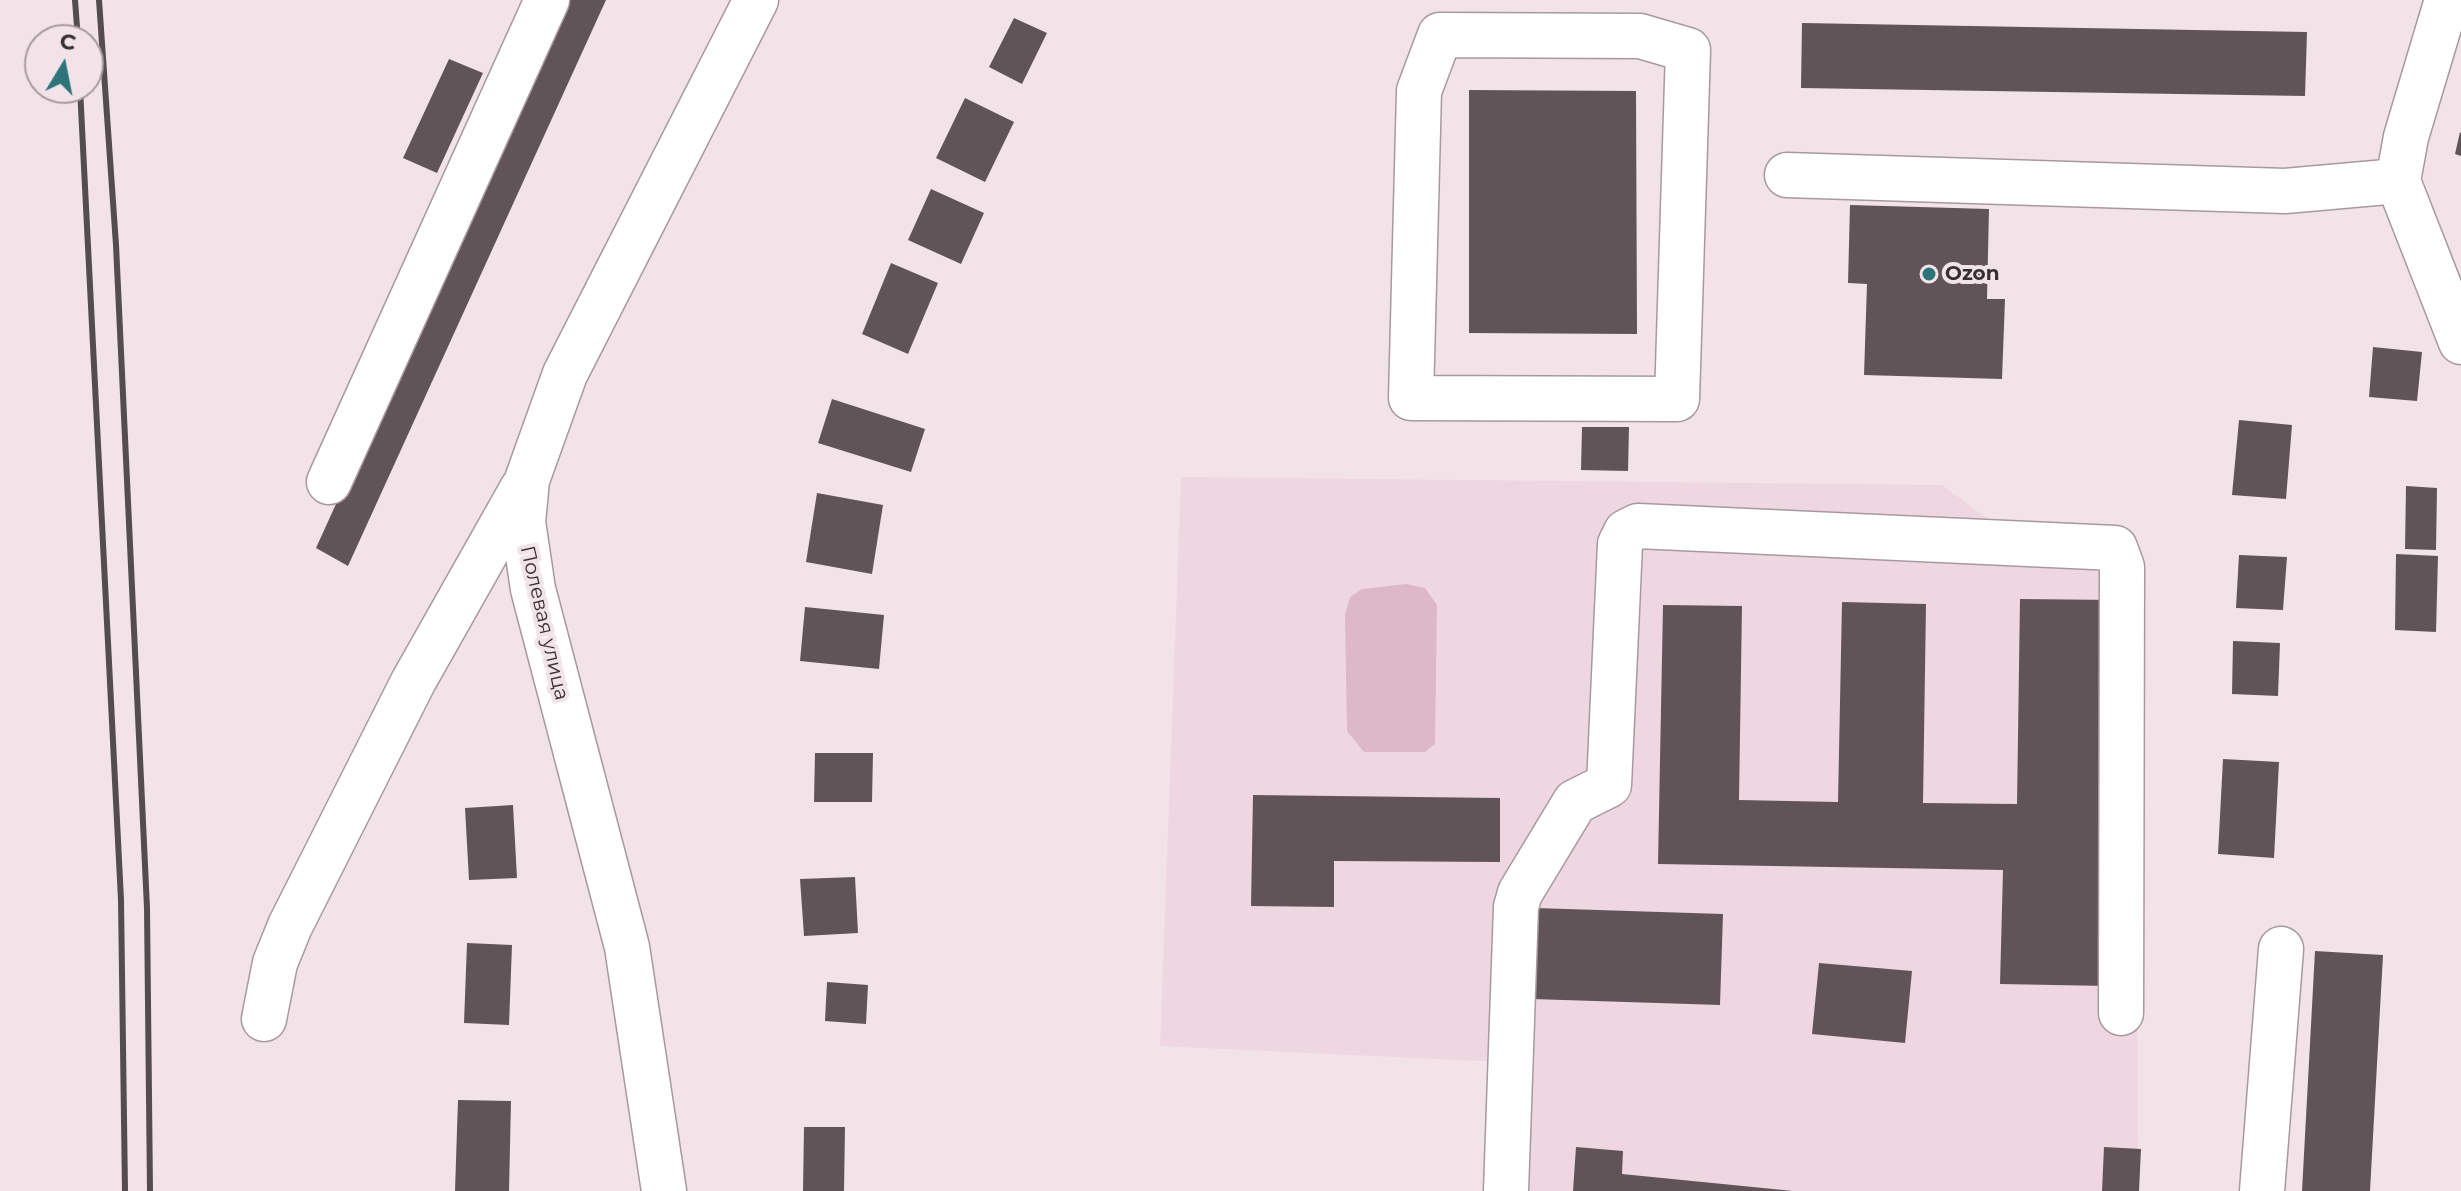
<!DOCTYPE html>
<html>
<head>
<meta charset="utf-8">
<style>
	body { margin:0 }
	#map { position:relative; width:2461px; height:1191px; overflow:hidden; background:#f2e3e9; font-family:Montserrat,sans-serif }
	canvas { display:block }
	.north { position:absolute; left:24px; top:24px; width:80px; height:80px; box-sizing:border-box; background:#f2e3e9; border:2px solid #a79ba0; border-radius:50%; rotate:10deg; font-size:22px; font-weight:700; line-height:32px; text-align:center; color:#363032 }
	.north::after { content:''; display:block; margin:auto; width:28px; height:36px; background:#2a747a; clip-path:polygon(50% 0,100% 100%,50% 72%,0 100%) }
</style>
</head>
<body>
<div id="map">
<canvas width="2461" height="1191"></canvas>
<div class="north">С</div>
</div>
<script>
const c = document.querySelector('canvas').getContext('2d');
c.lineJoin = 'round';
function fill(path, color) { c.fillStyle = color; c.fill(path, 'evenodd'); }
const shape = rows => new Path2D(rows.map(r => 'M' + r).join(''));
function stroke(path, color, width, dash) { c.strokeStyle = color; c.lineWidth = width; c.lineCap = dash ? 'butt' : 'round'; c.setLineDash(dash || []); c.stroke(path); }
function label(font, color, halo, rows, align = 'center') {
  c.font = font + ' Montserrat,sans-serif'; c.lineWidth = 8; c.setLineDash([]); c.textBaseline = 'middle'; c.strokeStyle = halo; c.fillStyle = color; for (const [text, x, y, turn = 0] of rows) {
    c.save(); c.translate(x, y); c.rotate((+turn || 0) * Math.PI / 180); c.textAlign = isNaN(turn) ? turn : align; if (halo) c.strokeText(text, 0, 0); c.fillText(text, 0, 0); c.restore();
  }
}
fill(shape([
	[1181,477,1942,485,1999,527,2135,534,2138,1191,1521,1191,1522,1063,1160,1046]
]), '#efd7e1');
fill(shape([
	[1406,584,1425,588,1437,605,1435,744,1425,752,1364,752,1347,731,1345,615,1350,597,1362,589]
]), '#ddb8c7');
fill(shape([
	[565,0,606,0,348,566,316,548],
	[1014,18,1047,33,1022,84,989,67],
	[1802,23,2307,32,2305,96,1801,88],
	[449,59,483,73,437,173,403,158],
	[1469,90,1636,91,1637,334,1469,333],
	[965,98,1014,122,985,182,936,158],
	[2460,132,2461,133,2461,156,2455,154],
	[931,189,984,213,961,264,908,240],
	[1850,205,1989,209,1987,299,2005,299,2002,379,1864,375,1867,284,1848,283],
	[891,263,938,283,908,354,862,334],
	[2373,347,2422,352,2417,401,2369,397],
	[832,399,925,429,911,472,818,443],
	[2239,420,2292,425,2286,499,2232,495],
	[1582,427,1629,427,1628,471,1581,470],
	[2406,486,2437,488,2436,550,2405,549],
	[817,493,883,505,872,574,806,562],
	[2396,554,2438,556,2436,632,2395,630],
	[2239,555,2287,557,2283,610,2236,608],
	[2020,599,2115,600,2108,986,2000,984,2003,870,1658,864,1663,605,1742,606,1739,800,1838,802,1842,602,1926,604,1923,803,2017,804],
	[805,607,884,615,879,669,800,661],
	[2233,641,2280,643,2278,696,2232,694],
	[815,753,873,753,872,802,814,802],
	[2223,759,2279,762,2274,858,2218,854],
	[1253,795,1500,798,1500,862,1334,861,1334,907,1251,906],
	[513,805,517,878,469,880,465,808],
	[855,877,858,933,804,936,800,879],
	[1535,908,1723,914,1720,1005,1532,999],
	[467,943,512,945,509,1025,464,1023],
	[2315,951,2383,955,2370,1191,2302,1191],
	[1819,963,1912,971,1905,1043,1812,1034],
	[827,982,868,985,866,1024,825,1021],
	[458,1100,511,1101,509,1191,455,1191],
	[804,1127,845,1127,844,1191,803,1191],
	[1576,1147,1623,1151,1622,1174,1793,1191,1573,1191],
	[2104,1147,2141,1149,2139,1191,2102,1191]
]), '#615459');
const minor = shape([
	[2447,0,2406,137,2398,181,2461,342],
	[1440,35,1640,36,1688,50,1677,399,1411,398,1419,91,1440,35],
	[1787,175,2285,191,2398,181],
	[329,482,547,0],
	[264,1019,275,963,290,926,413,682,522,489],
	[664,1191,627,947,533,589,523,522,527,480,565,374,756,0],
	[1506,1191,1516,907,1520,893,1575,802,1609,785,1620,544,1626,532,1638,526,2115,548,2122,567,2121,1013],
	[2262,1191,2281,949]
]);
stroke(minor, '#a7999f', 47);
stroke(minor, '#fff', 44);
stroke(shape([
	[75,0,78,40],
	[99,0,116,245,147,908,150,1191],
	[80,88,121,900,125,1191]
]), '#544d4f', 6);
for (const [x, y, r, color] of [
	[1929,274,8,"#2a747a"]
]) { const dot = new Path2D(); dot.arc(x, y, r, 0, 2 * Math.PI); c.fillStyle = color; c.fill(dot); stroke(dot, '#f2e3e9', 3); }
label('bold 20px', '#363032', '#f2e3e9', [
	["Ozon",1945,274]
], 'left');
label('20px', '#363032', '#f2e3e9', [
	["Полевая улица",544,623,77]
]);
</script>
</body>
</html>
